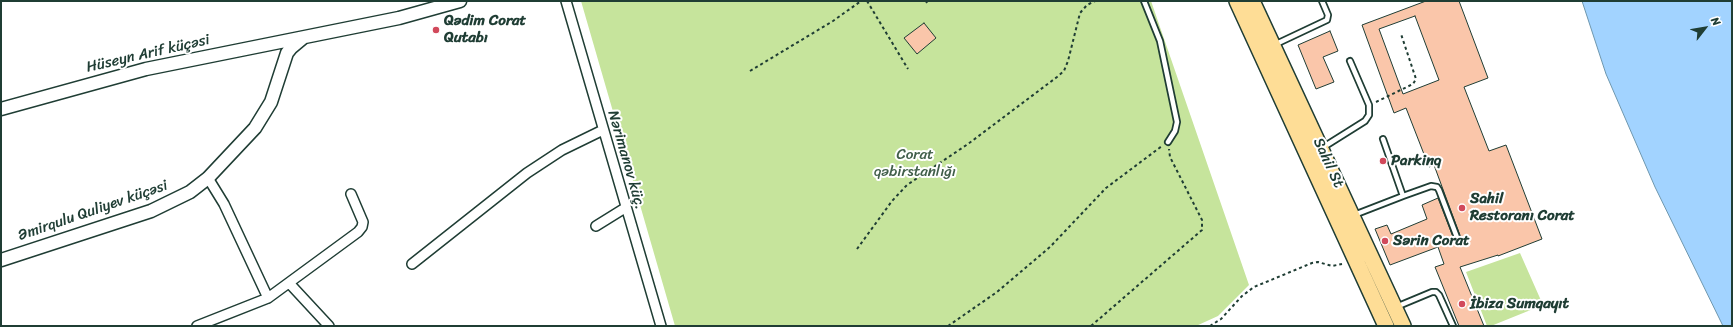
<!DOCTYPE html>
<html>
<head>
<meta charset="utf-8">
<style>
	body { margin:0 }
	#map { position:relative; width:1733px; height:327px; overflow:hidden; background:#fff; font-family:Sriracha,sans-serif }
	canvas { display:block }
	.frame { position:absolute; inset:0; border:2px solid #1f3d34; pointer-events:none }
	.north { position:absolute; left:1685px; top:8px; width:40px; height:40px; -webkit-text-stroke:3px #fff; paint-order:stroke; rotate:59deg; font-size:11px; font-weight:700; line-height:16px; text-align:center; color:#1f3d34 }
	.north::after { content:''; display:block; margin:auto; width:14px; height:18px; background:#1f3d34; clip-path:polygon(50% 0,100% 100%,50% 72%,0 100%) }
</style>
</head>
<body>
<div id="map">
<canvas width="1733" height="327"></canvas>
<div class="frame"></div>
<div class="north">N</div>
</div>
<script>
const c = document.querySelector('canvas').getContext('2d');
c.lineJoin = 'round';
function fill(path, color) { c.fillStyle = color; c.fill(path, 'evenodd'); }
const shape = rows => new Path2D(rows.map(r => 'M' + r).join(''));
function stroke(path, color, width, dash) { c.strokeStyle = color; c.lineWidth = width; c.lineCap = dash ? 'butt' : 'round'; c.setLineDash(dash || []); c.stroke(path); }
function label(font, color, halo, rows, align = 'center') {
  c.font = font + ' Sriracha,sans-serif'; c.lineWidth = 4; c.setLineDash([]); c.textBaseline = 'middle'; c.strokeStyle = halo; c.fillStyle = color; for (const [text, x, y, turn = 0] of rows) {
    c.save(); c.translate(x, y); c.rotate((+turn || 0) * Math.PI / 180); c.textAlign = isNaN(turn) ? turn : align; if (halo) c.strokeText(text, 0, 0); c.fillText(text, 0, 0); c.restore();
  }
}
fill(shape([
	[581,1,1151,1,1249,285,1218,316,1196,326,675,326],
	[1520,253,1543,305,1491,326,1487,326,1466,272]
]), '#c6e49c');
const water = shape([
	[1582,1,1732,1,1732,326,1723,326,1655,187,1606,74,1582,1]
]);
fill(water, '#a2d3ff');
stroke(water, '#6e97ae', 1);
const building = shape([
	[1426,1,1459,1,1488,78,1464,87,1489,151,1506,145,1542,239,1498,256,1498,255,1460,267,1484,326,1459,326,1435,267,1444,264,1438,247,1390,265,1375,229,1387,225,1391,234,1427,219,1422,205,1438,198,1455,242,1459,244,1462,241,1434,165,1429,167,1406,108,1394,113,1362,25,1426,1],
	[1415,16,1439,80,1403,94,1379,29,1415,16],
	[924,23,936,38,917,54,904,38,924,23],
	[1330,31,1338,51,1323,57,1334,82,1316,89,1298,45,1330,31]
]);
fill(building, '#fac6aa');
stroke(building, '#1f3d34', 1);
const service = shape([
	[1144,1,1160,41,1177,122,1175,131,1168,142],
	[1274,45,1327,20,1328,15,1322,1],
	[1322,148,1365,121,1369,115,1369,105,1350,61],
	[1403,196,1431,186,1437,187,1439,190,1458,240],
	[1354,215,1403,196,1383,139],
	[1396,307,1432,292,1436,292,1439,295,1453,326]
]);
const minor = shape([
	[566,1,661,326],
	[208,178,224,204,268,298],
	[596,226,625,208],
	[412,264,527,173,562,150,603,130],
	[290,284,329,326],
	[197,326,268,298,358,232,362,227,363,222,351,194]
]);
const tertiary = shape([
	[1,109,146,69,399,18,460,1],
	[1,260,151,211,190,192,208,178,255,128,271,102,287,53,291,48,303,38]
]);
const primary = shape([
	[1237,1,1386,326],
	[1252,1,1403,326]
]);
stroke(service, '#1f3d34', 8);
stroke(minor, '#1f3d34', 12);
stroke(tertiary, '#1f3d34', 15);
stroke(primary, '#1f3d34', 18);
stroke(shape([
	[867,1,908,69],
	[926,1,927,3],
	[750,71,833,21,861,1],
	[1376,102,1413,84,1416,79,1401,34],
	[857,249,892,201,907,185,968,144,1057,77,1064,71,1068,61,1080,13,1087,5,1095,1],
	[948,326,997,292,1050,247,1106,188,1162,146],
	[1091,326,1202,230,1202,220,1170,157,1169,149],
	[1210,326,1221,319,1242,296,1254,287,1312,263,1318,262,1332,266,1342,264]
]), '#1f3d34', 2, [3, 3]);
stroke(service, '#fff', 4.5);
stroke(minor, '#fff', 9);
stroke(tertiary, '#fff', 12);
stroke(primary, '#fedd96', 15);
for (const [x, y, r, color] of [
	[436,30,4,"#d1495b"],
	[1383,161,4,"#d1495b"],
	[1462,208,4,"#d1495b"],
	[1385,241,4,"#d1495b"],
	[1462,304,4,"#d1495b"]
]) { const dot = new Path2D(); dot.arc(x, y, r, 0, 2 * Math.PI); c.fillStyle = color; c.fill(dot); stroke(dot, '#fff', 1.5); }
label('bold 15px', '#1f3d34', '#fff', [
	["Qədim Corat",444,21],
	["Qutabı",444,38],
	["Parkinq",1391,161],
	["Sahil",1470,199],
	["Restoranı Corat",1470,216],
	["Sərin Corat",1393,241],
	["İbiza Sumqayıt",1470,304]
], 'left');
label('15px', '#1f3d34', '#fff', [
	["Hüseyn Arif küçəsi",148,54,-13],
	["Nərimanov küç.",626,160,74],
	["Sahil St",1328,163,65],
	["Əmirqulu Quliyev küçəsi",93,211,-19]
]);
label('15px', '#405e49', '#fff', [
	["Corat",915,155],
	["qəbirstanlığı",915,172]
]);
</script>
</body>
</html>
